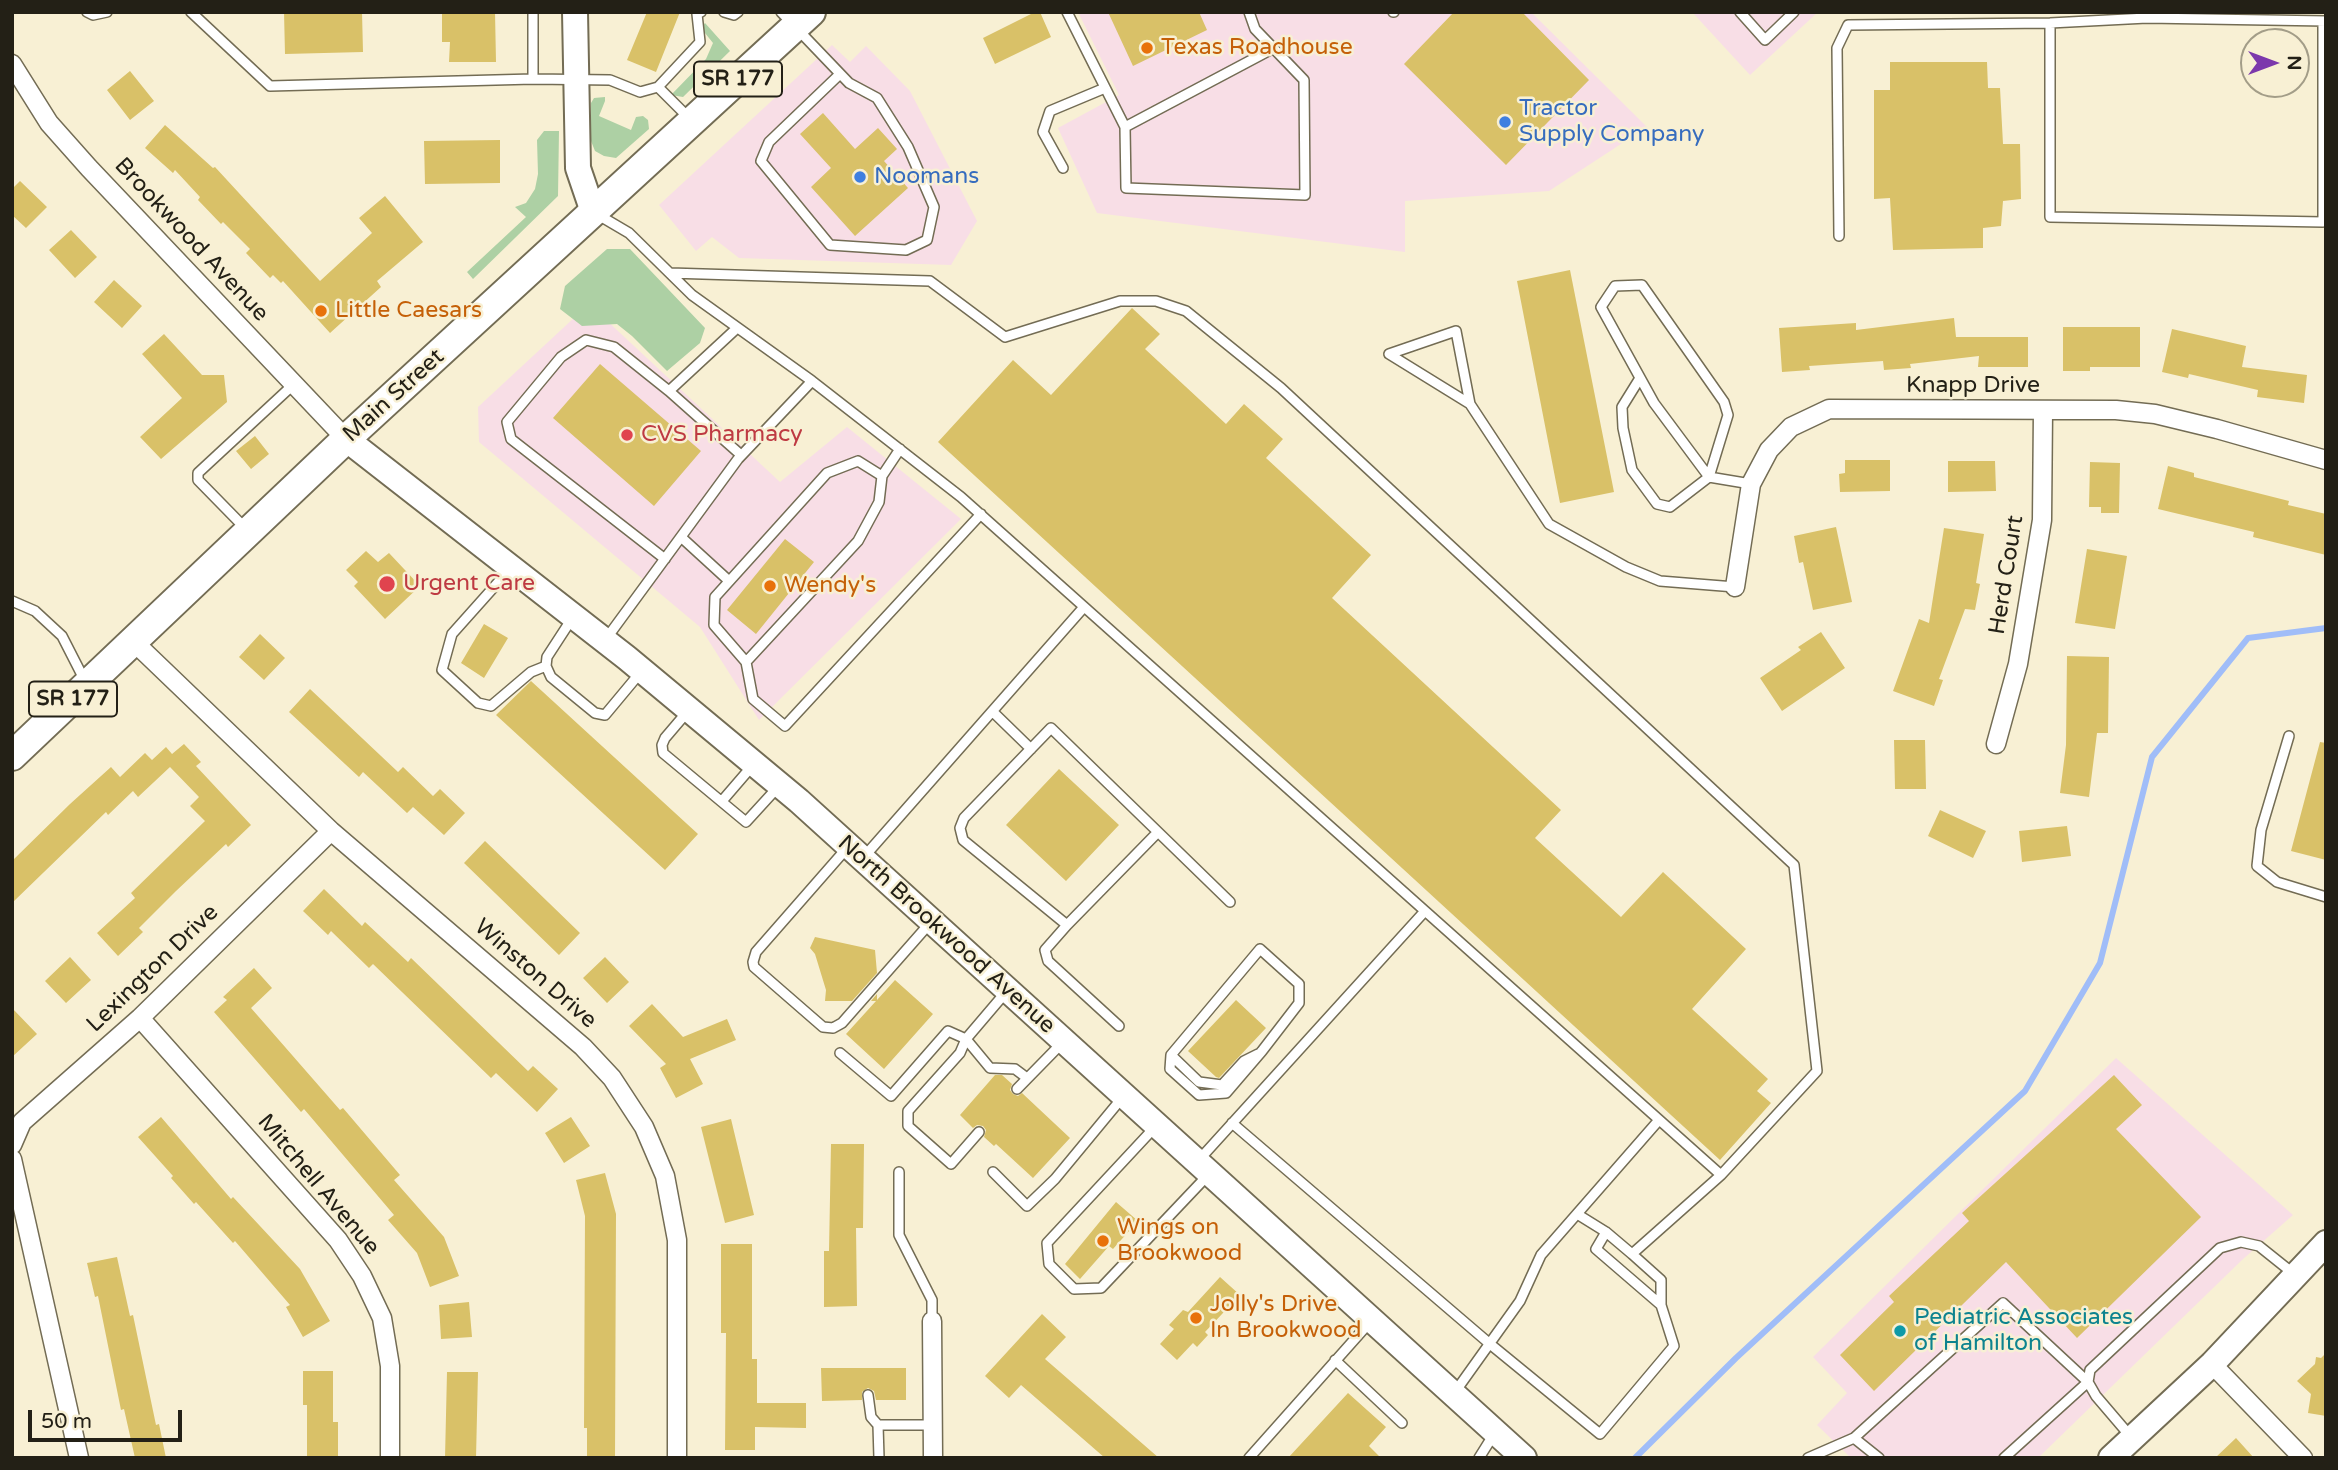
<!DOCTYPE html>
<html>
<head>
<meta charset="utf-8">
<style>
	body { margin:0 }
	#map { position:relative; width:2338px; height:1470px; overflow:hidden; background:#f8f0d4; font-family:"Varela Round",sans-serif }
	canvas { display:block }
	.frame { position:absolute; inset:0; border:14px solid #232016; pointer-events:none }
	.north { position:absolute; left:2240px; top:28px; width:70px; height:70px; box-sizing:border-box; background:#f8f0d4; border:2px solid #a39d88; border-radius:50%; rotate:90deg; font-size:19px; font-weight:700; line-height:28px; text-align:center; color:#232016 }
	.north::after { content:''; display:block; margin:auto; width:24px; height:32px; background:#7c38ac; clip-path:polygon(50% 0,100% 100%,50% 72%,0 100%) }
	.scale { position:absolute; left:28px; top:1410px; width:154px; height:32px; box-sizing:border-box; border:4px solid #232016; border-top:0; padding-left:9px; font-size:21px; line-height:24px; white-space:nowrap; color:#232016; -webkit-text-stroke:5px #f8f0d4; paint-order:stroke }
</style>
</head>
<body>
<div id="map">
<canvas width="2338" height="1470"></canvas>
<div class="frame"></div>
<div class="north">N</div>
<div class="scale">50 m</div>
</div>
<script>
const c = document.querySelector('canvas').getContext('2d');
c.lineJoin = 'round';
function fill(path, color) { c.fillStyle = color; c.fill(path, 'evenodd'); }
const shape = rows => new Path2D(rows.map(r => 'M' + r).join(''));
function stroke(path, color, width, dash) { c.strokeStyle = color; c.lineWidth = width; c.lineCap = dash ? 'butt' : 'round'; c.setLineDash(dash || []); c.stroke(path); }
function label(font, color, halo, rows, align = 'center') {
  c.font = font + ' "Varela Round",sans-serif'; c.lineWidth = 5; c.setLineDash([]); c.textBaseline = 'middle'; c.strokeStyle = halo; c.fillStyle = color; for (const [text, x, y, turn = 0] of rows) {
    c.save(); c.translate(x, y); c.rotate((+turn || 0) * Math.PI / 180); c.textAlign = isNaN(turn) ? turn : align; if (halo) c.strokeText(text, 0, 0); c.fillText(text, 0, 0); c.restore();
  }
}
fill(shape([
	[1078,12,1531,12,1647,127,1549,191,1405,201,1405,252,1097,213,1058,128,1119,95],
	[1692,12,1818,12,1750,75],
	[832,45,850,62,866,46,910,91,977,221,951,265,739,258,712,237,696,251,659,205],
	[589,304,780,482,847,427,961,519,759,720,700,627,479,442,478,407],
	[2116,1058,2293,1215,2242,1260,2038,1458,1851,1458,1817,1425,1847,1393,1813,1357]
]), '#f8dee6');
fill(shape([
	[705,23,730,51,683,97,671,95,706,59,713,43,701,28],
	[605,97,605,101,599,116,631,130,636,117,643,116,648,120,649,129,616,158,604,156,595,151,591,141,591,103,594,98],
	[544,131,559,131,558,196,473,279,467,272,526,217,515,207,526,203,535,189,538,174,537,140],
	[607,249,630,249,705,328,700,343,667,371,632,336,617,324,582,326,560,309,565,286]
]), '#add0a4');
stroke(shape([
	[1635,1458,1736,1358,2025,1091,2100,963,2152,757,2248,638,2326,628]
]), '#a0bdf8', 6);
fill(shape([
	[284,12,362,12,363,52,285,54],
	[442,12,495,12,496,62,449,62,450,42,442,42],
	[647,12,680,12,656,72,627,60],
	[1035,12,1040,12,1051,37,995,64,983,38],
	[1108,12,1199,12,1207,30,1133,66],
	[1454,12,1522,12,1589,80,1506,165,1404,64],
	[1890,62,1987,62,1988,88,2000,88,2003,144,2020,144,2021,199,2003,201,2001,226,1983,228,1983,248,1893,250,1890,198,1874,199,1874,90,1890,90],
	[130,71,154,101,130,120,107,90],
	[823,113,855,149,878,128,897,149,884,161,908,188,855,236,811,187,831,168,800,134],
	[165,125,213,168,215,167,320,281,372,233,359,218,385,196,423,242,377,281,381,287,330,333,283,281,281,283,273,275,270,278,246,253,250,249,223,222,221,224,198,200,200,197,175,170,173,173,145,148],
	[500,140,500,183,425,184,424,141],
	[20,181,47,207,26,228,12,215,12,189],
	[71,230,97,257,75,278,49,250],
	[1570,270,1614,492,1560,503,1517,281],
	[114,280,142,306,122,328,94,302],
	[1132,308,1160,334,1145,349,1226,424,1244,404,1283,439,1266,458,1371,555,1332,598,1561,810,1535,838,1621,917,1663,872,1746,949,1692,1009,1768,1079,1757,1091,1771,1103,1720,1160,938,442,1013,360,1051,395],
	[1954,318,1956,337,2028,337,2028,367,1978,367,1979,356,1910,364,1911,368,1884,370,1883,361,1809,366,1810,370,1782,372,1779,328,1856,323,1856,330],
	[2063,327,2140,327,2140,367,2090,367,2090,371,2063,371],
	[2172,329,2246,346,2242,367,2307,375,2304,403,2257,397,2258,390,2189,374,2188,378,2162,372],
	[164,334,202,375,224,375,227,402,161,459,140,437,182,398,142,354],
	[600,364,701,451,654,506,553,418],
	[255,436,269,454,251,469,236,451],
	[1845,460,1890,460,1890,491,1840,492,1839,474,1845,473],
	[1948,461,1995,461,1996,491,1948,492],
	[2090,462,2120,463,2119,513,2101,513,2101,507,2089,507],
	[2168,466,2194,473,2194,477,2289,501,2288,505,2326,514,2326,555,2253,537,2254,532,2158,509],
	[1836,527,1852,602,1813,610,1803,562,1799,563,1794,536],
	[1944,528,1984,534,1976,583,1980,584,1975,610,1965,609,1939,679,1943,680,1934,706,1893,691,1919,619,1929,623],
	[785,539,814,562,756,634,727,610],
	[2087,549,2127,556,2115,629,2075,623],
	[366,551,378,562,389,553,420,586,385,619,354,586,358,582,346,570],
	[484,624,508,638,484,678,461,663],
	[1821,632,1845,668,1782,711,1760,678,1801,650,1798,647],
	[260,634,285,658,264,680,239,657],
	[2067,656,2109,657,2108,733,2097,733,2089,797,2060,793,2066,745],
	[531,681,698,834,665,870,496,715],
	[310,689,398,772,403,767,433,796,440,789,465,813,444,835,413,807,407,813,363,772,359,777,289,712],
	[1894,740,1925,740,1926,789,1895,789],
	[2320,742,2326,743,2326,860,2291,851],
	[184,744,201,762,196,766,251,825,228,847,226,844,176,891,139,928,143,932,118,956,97,933,135,898,131,893,205,821,190,806,199,797,170,767,138,797,133,791,108,815,106,812,12,903,12,861,70,804,111,767,120,777,145,753,152,760,166,747,172,754],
	[1059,769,1119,825,1066,881,1006,825],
	[1940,810,1986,831,1973,858,1928,836],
	[2067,826,2071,856,2022,862,2019,831],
	[485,841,580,933,559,955,464,863],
	[324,889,362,926,365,922,408,962,411,958,528,1071,533,1066,558,1089,537,1112,496,1073,491,1078,373,964,369,968,331,931,328,935,303,911],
	[815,937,875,950,877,973,852,1001,825,1001,826,990,815,954,810,948],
	[70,957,91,980,66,1003,45,981],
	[605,957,629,982,607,1003,583,978],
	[254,968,272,988,251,1008,340,1110,343,1108,400,1175,394,1180,444,1237,459,1276,430,1287,417,1253,388,1220,394,1215,304,1109,301,1112,214,1012,227,1000,223,997],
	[895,980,933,1014,884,1069,846,1034,876,1001,871,1001,877,994,877,1000],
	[1236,1000,1266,1028,1219,1078,1216,1077,1188,1051],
	[652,1004,683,1037,727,1019,736,1040,690,1059,703,1084,676,1098,660,1068,666,1064,629,1026],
	[12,1008,37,1034,12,1057],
	[995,1075,1002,1075,1012,1084,1010,1090,1013,1094,1018,1096,1022,1093,1070,1138,1033,1178,996,1144,994,1146,984,1137,986,1130,983,1126,977,1125,973,1128,960,1115],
	[2114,1075,2142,1105,2116,1129,2201,1217,2077,1338,2006,1262,1874,1391,1840,1355,1894,1302,1889,1296,1969,1221,1962,1213],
	[161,1117,231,1199,233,1197,300,1269,330,1321,303,1337,286,1307,290,1305,235,1241,233,1243,196,1202,194,1204,171,1178,173,1176,138,1137],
	[571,1117,590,1146,564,1163,545,1133],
	[731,1119,754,1215,725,1223,701,1127],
	[831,1144,864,1144,863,1228,856,1228,857,1306,824,1307,824,1251,829,1251],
	[605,1173,616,1214,615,1458,587,1458,587,1428,584,1428,585,1216,576,1180],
	[1116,1202,1138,1221,1113,1249,1109,1246,1080,1279,1065,1264],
	[721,1244,752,1244,752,1359,757,1359,757,1403,806,1403,806,1428,755,1427,755,1450,725,1450,726,1333,721,1333],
	[117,1257,130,1316,133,1315,156,1425,159,1424,166,1458,135,1458,124,1409,121,1410,98,1296,95,1297,87,1263],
	[1220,1277,1240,1295,1205,1332,1208,1335,1197,1347,1193,1343,1177,1360,1160,1344,1174,1329,1169,1325,1183,1310,1188,1312],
	[469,1302,472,1337,441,1339,439,1305],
	[1042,1314,1066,1337,1045,1359,1159,1458,1105,1458,1021,1385,1009,1398,985,1376],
	[2326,1353,2326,1416,2308,1413,2311,1394,2297,1381,2315,1364,2316,1357,2321,1358],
	[821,1368,906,1368,906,1400,876,1400,874,1391,868,1388,862,1392,862,1400,822,1401],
	[303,1371,333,1371,333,1422,338,1422,338,1456,307,1456,307,1405,303,1405],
	[447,1372,478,1372,476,1458,445,1458],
	[1348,1393,1386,1427,1369,1446,1381,1458,1288,1458],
	[2236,1438,2254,1458,2215,1458]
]), '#d9c168');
const lane = shape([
	[87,12,93,15,107,12],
	[191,12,270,86,533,79],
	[533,12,533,79,610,80,640,92,658,87,700,42,697,14,701,12],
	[724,12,734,15,738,12],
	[781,12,849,83,877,98,908,147,934,207,927,240,906,250,830,245,761,161,769,142,840,74],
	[1067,12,1125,127,1126,188,1305,195,1304,80,1255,29,1249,12],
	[1393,12,1394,12],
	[1740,12,1765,40,1794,12],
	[2050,23,2050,217,2323,222,2323,21],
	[658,87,689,118],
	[1125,127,1274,48],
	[1063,168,1043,132,1050,111,1105,88],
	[595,213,629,233,692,295,812,381,961,497,1721,1175],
	[1839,236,1837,48,1848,25,2050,23,2147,18,2326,21],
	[670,273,930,281,1005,337,1120,301,1156,301,1186,311,1281,388,1794,865,1817,1071,1721,1175,1632,1254,1606,1232,1577,1214],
	[737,328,669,391,741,455],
	[1640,378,1622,407,1623,428,1632,470,1657,504,1670,507,1709,477,1728,415,1724,402,1642,285,1615,286,1601,307,1654,403,1709,477,1751,484],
	[1470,404,1389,354,1456,331,1470,404,1549,524,1626,567,1660,581,1735,587],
	[858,461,882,476,879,502,858,541,746,662,714,625,715,597,827,473,858,461],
	[882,476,900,449],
	[245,528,198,480,198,473,294,384],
	[681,537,728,580],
	[665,559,511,439,507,422,561,357,586,340,614,347,669,391],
	[510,569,452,634,442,670,478,703,491,706,531,672,546,666],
	[12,601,35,611,62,636,85,681],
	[573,617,547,657,546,666,551,677,595,713,605,715,640,673],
	[606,639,738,459,812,381],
	[746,662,753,699,785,726,981,514],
	[688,711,665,738,662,745,663,753,746,822,778,787],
	[993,712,1031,749],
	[2289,736,2261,830,2257,866,2277,882,2326,897],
	[722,801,753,765],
	[847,848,756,952,753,962,754,967,823,1027,833,1028,842,1023,930,923],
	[863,858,1084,607],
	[1067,925,1158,832,1230,902],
	[1260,949,1299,984,1299,1003,1262,1051,1226,1093,1199,1095,1170,1069,1171,1055,1260,949],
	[1119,1026,1048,961,1045,950,1067,925,963,840,960,828,964,818,1051,728,1158,832],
	[840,1053,891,1096,948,1031,966,1039,990,1068,1015,1069,1027,1078],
	[1171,1055,1199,1082,1222,1085,1244,1061,1258,1054],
	[1017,1089,1062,1043],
	[1232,1123,1490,1344,1600,1434,1674,1346,1661,1305,1596,1249,1606,1232],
	[1155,1127,1047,1243,1049,1264,1074,1289,1101,1288,1209,1174],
	[979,1132,951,1164,908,1126,908,1111,960,1053,966,1039,1006,992],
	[1198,1161,1425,911],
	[899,1172,899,1235,932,1300,932,1321],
	[993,1172,1027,1206,1055,1179,1122,1098],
	[1632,1254,1661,1280,1661,1305],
	[1335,1360,1402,1423],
	[1455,1392,1520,1301,1541,1255,1659,1120],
	[868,1395,871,1417,878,1425,933,1425],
	[878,1425,879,1458],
	[2131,1437,2096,1396,2088,1382,2090,1370,2220,1248,2241,1242,2259,1246,2294,1274],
	[1854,1438,2003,1303,2088,1382,2004,1458],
	[1249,1458,1370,1322],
	[1479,1458,1494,1434],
	[1808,1458,1854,1438,1879,1458]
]);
const street = shape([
	[12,64,49,123,89,168,346,439],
	[1735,587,1751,484,1769,450,1791,427,1829,409,2116,410,2155,414,2217,429,2326,460],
	[134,642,331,831,583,1047,612,1078,644,1127,665,1176,677,1240,677,1458],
	[1996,744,2018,664,2042,520,2043,411],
	[140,1018,338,1240,362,1276,382,1318,390,1366,390,1458],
	[12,1145,22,1122,140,1018,331,831],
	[12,1159,79,1458],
	[932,1321,933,1458],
	[2212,1364,2303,1458]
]);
const secondary = shape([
	[575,12,578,168,593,212],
	[346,439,627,658,799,801,1524,1458],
	[2111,1458,2212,1364,2326,1243]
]);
const primary = shape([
	[12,756,346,439,811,12]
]);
stroke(lane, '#736c54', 12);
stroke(street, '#736c54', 21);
stroke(secondary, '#736c54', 28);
stroke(primary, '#736c54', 32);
stroke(lane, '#fff', 9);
stroke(street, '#fff', 18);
stroke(secondary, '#fff', 24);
stroke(primary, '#fff', 28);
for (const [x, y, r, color] of [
	[1147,48,7,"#e8710a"],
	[1505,122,7,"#3f7fe0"],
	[860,177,7,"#3f7fe0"],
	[321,311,7,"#e8710a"],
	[627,435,7,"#e0444e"],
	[387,584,9,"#e0444e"],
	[770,586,7,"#e8710a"],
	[1103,1241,7,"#e8710a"],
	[1196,1318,7,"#e8710a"],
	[1900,1331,7,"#0f9aa8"]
]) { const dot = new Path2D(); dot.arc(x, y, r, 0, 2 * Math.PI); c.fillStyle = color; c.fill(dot); stroke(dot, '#f8f0d4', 2.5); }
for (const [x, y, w] of [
	[738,79,88],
	[73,699,88]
]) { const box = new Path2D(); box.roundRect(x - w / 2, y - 17.5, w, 35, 5); c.fillStyle = '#f8f0d4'; c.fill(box); stroke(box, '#232016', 2); }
label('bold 21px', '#232016', null, [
	["SR 177",738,79],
	["SR 177",73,699]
]);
label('23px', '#c56008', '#f8f0d4', [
	["Texas Roadhouse",1161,48],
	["Little Caesars",335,311],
	["Wendy's",784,586],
	["Wings on",1117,1228],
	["Brookwood",1117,1254],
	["Jolly's Drive",1210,1305],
	["In Brookwood",1210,1331]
], 'left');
label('23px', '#366cbe', '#f8f0d4', [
	["Tractor",1519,109],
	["Supply Company",1519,135],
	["Noomans",874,177]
], 'left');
label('23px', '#232016', '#f8f0d4', [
	["Brookwood Avenue",191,240,47],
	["Knapp Drive",1973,386],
	["Main Street",394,396,-42],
	["Herd Court",2007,575,-81],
	["North Brookwood Avenue",946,935,42],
	["Lexington Drive",153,969,-44],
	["Winston Drive",535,974,41],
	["Mitchell Avenue",318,1185,50]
]);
label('23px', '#be3a42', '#f8f0d4', [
	["CVS Pharmacy",641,435],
	["Urgent Care",403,584]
], 'left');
label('23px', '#0d838f', '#f8f0d4', [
	["Pediatric Associates",1914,1318],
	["of Hamilton",1914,1344]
], 'left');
</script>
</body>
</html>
